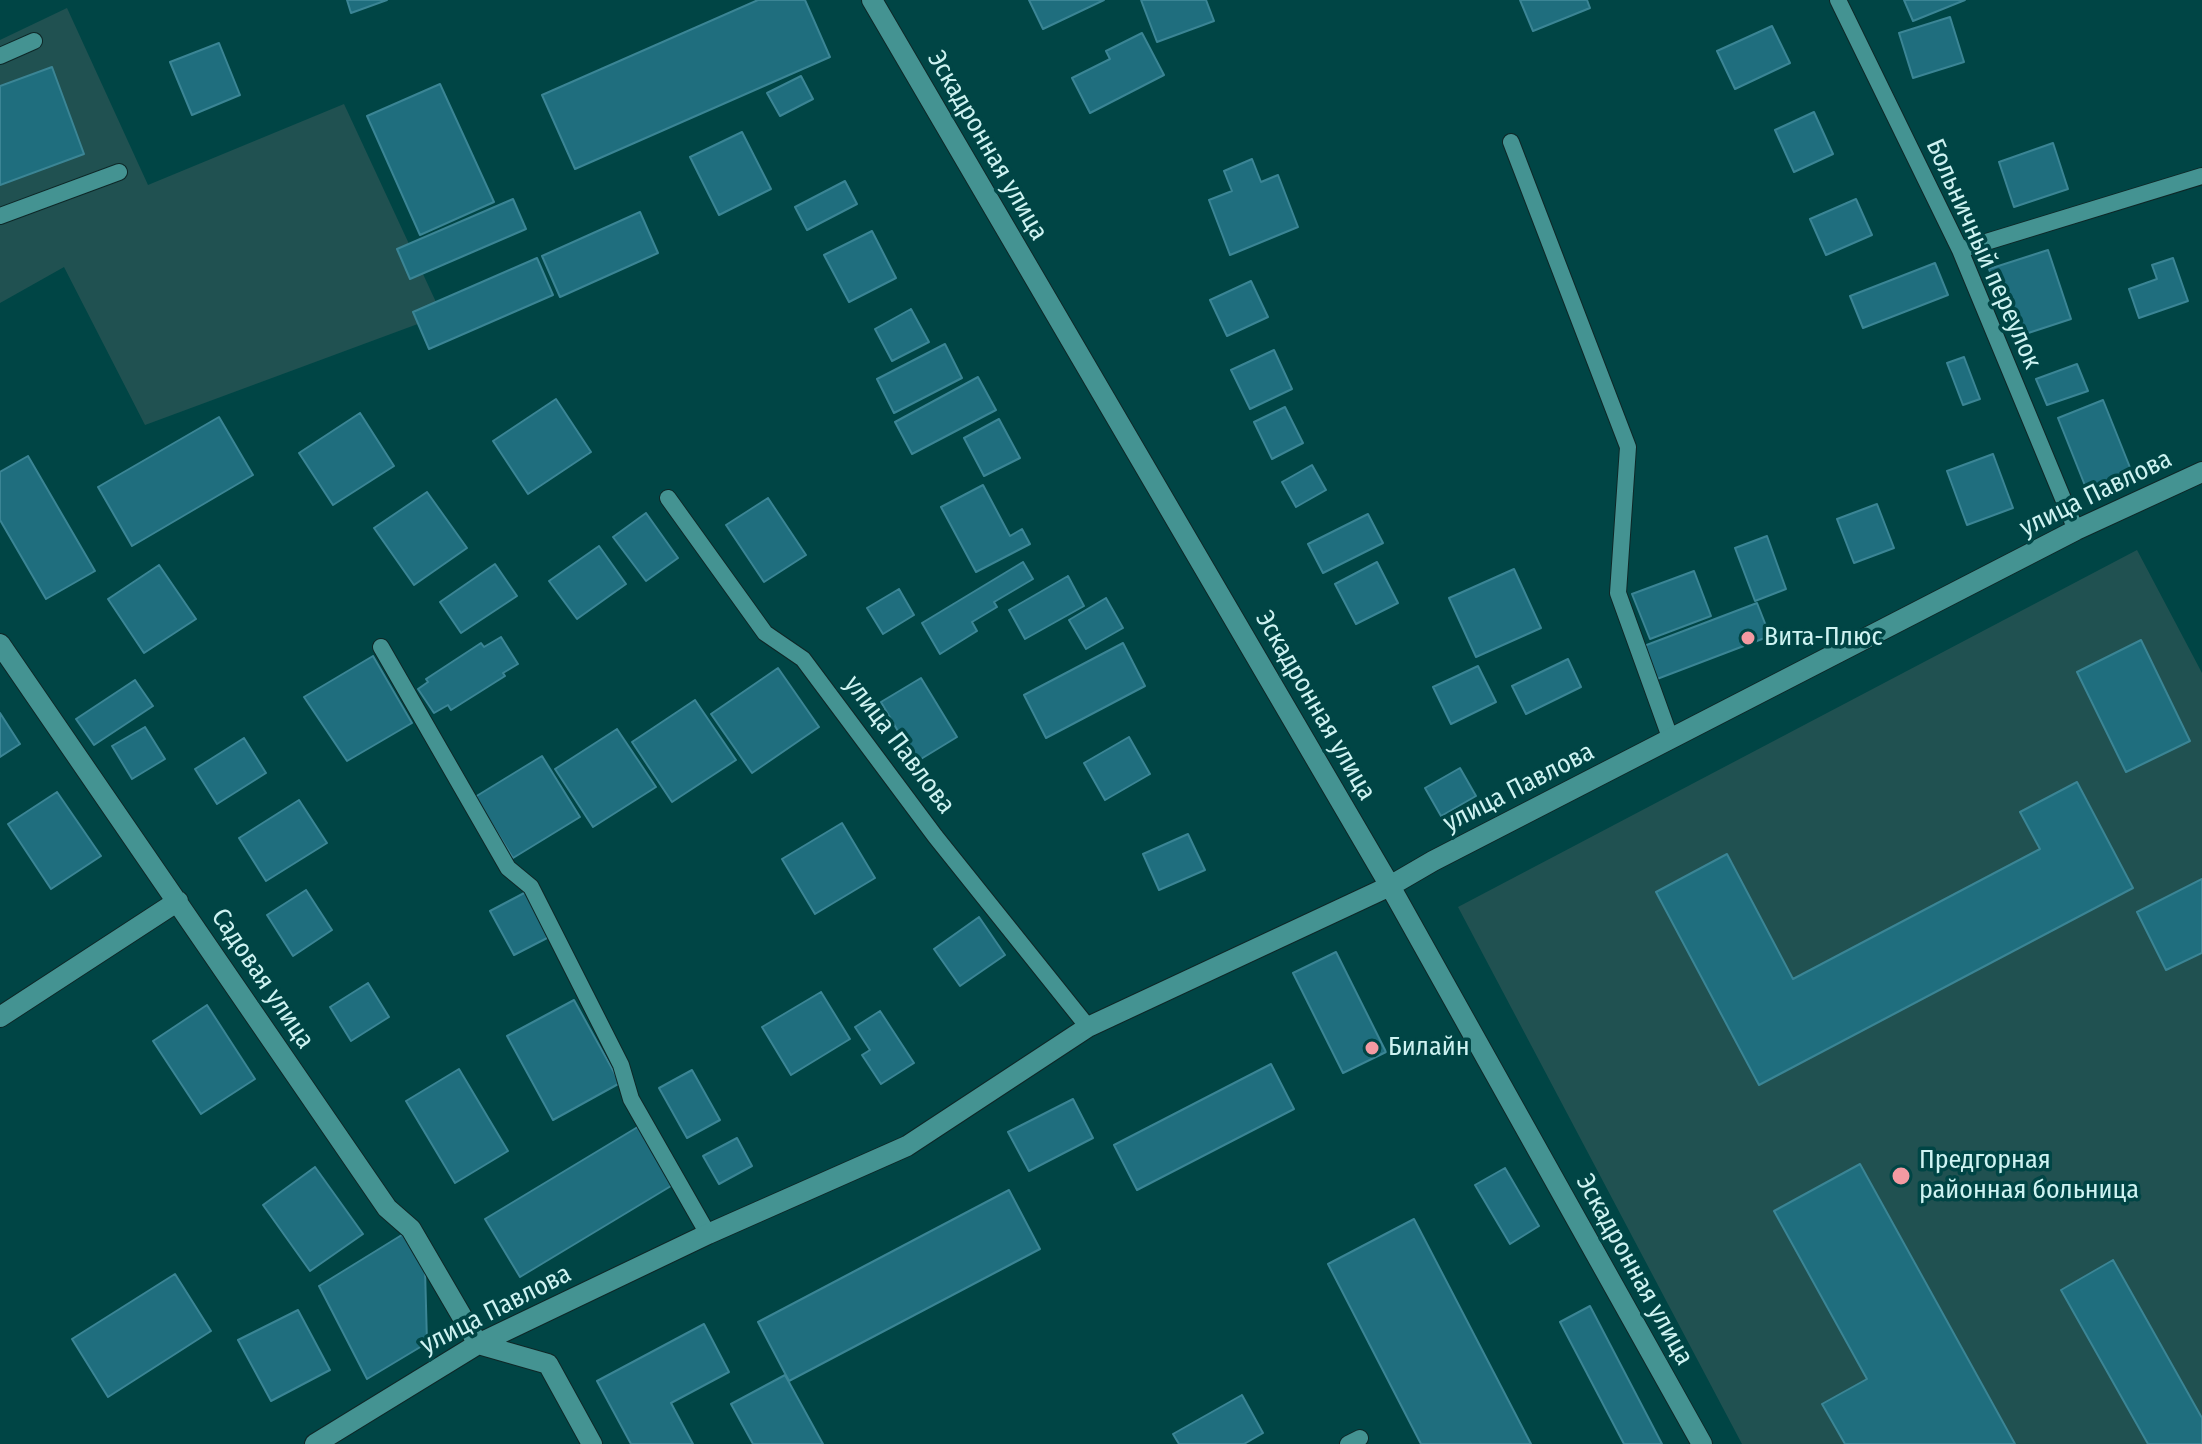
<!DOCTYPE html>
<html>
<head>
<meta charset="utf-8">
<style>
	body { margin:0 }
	canvas { display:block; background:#004545 }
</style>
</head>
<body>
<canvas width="2202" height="1444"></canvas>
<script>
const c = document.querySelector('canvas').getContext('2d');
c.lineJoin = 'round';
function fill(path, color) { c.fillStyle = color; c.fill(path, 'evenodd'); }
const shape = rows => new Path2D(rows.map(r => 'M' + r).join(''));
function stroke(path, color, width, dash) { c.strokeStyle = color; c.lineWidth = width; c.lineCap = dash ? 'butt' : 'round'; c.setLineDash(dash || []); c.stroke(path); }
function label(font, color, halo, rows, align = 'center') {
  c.font = font + ' "Fira Sans Condensed",sans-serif'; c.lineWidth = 7; c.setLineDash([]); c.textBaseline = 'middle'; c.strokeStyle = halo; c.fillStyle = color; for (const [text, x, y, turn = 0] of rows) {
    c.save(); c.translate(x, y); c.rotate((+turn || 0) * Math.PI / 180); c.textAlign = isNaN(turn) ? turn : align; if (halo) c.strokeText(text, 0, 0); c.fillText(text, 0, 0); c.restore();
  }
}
fill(shape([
	[67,8,148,185,344,104,442,315,145,425,64,267,0,303,0,40],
	[2137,550,2202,673,2202,1444,1742,1444,1458,907]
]), '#205151');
const building = shape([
	[347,0,387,0,351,13,347,0],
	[758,0,805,0,830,57,575,169,542,95,758,0],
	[1029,0,1104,0,1043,29,1029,0],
	[1141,0,1206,0,1214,21,1157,42,1141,0],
	[1520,0,1587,0,1590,8,1533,31,1520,0],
	[1904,0,1965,0,1913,21,1904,0],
	[1950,17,1964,62,1913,78,1899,33,1950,17],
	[1772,26,1790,63,1735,89,1717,51,1772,26],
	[1142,33,1164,75,1090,113,1072,78,1110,59,1106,51,1142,33],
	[219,43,240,95,192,115,170,62,219,43],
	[52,67,84,154,0,185,0,86,52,67],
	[801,76,813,99,780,116,767,93,801,76],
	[440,84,494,202,420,235,367,116,440,84],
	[1814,112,1833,154,1794,172,1775,130,1814,112],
	[742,132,771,189,719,215,690,157,742,132],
	[2053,143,2068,189,2014,207,1999,162,2053,143],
	[1252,159,1261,182,1278,175,1298,227,1230,255,1209,200,1232,191,1224,171,1252,159],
	[845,181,857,204,807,230,795,207,845,181],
	[513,199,526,229,410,279,397,249,513,199],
	[1856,199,1872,235,1826,255,1810,219,1856,199],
	[640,212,658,253,560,297,542,256,640,212],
	[872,231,896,278,849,302,824,255,872,231],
	[2048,250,2071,319,2013,338,1989,269,2048,250],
	[537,258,553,295,429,349,413,312,537,258],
	[2173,258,2188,301,2139,318,2129,289,2157,279,2152,265,2173,258],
	[1935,263,1948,295,1863,328,1850,296,1935,263],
	[1251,281,1268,317,1227,336,1210,300,1251,281],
	[911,309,929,342,892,361,875,329,911,309],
	[945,344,962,378,894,413,877,379,945,344],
	[1274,350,1292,389,1250,409,1231,370,1274,350],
	[1964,357,1980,399,1963,405,1947,363,1964,357],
	[2077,364,2088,391,2047,405,2036,379,2077,364],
	[978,377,996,410,912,454,895,422,978,377],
	[556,399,591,452,528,494,493,441,556,399],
	[2103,400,2133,475,2088,493,2058,418,2103,400],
	[1285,407,1303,443,1272,459,1254,422,1285,407],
	[360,413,394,466,333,505,299,453,360,413],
	[219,417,253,475,132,546,98,487,219,417],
	[999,419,1020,458,984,476,964,438,999,419],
	[1993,454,2013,508,1967,525,1947,471,1993,454],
	[28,456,95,571,46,599,0,520,0,472,28,456],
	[1312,465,1326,490,1296,507,1282,482,1312,465],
	[983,485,1010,536,1022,529,1030,544,976,572,941,507,983,485],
	[427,492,467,548,414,585,374,528,427,492],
	[768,498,806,555,764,582,726,525,768,498],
	[1877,504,1894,548,1854,563,1837,519,1877,504],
	[646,513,678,558,646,581,613,537,646,513],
	[1368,514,1383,543,1323,573,1308,544,1368,514],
	[1767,536,1786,589,1755,601,1735,548,1767,536],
	[599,546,626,584,577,619,549,581,599,546],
	[1023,562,1033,579,994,602,997,607,972,622,977,631,940,654,922,623,1023,562],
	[1377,562,1398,603,1356,624,1335,584,1377,562],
	[495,564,517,596,461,633,440,602,495,564],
	[159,565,196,619,144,653,108,599,159,565],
	[1514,569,1541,628,1476,657,1449,598,1514,569],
	[1694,571,1711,616,1650,639,1632,594,1694,571],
	[1068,576,1084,606,1025,639,1009,610,1068,576],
	[899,589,914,615,883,634,867,608,899,589],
	[1106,598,1123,628,1086,649,1069,620,1106,598],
	[1757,603,1770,636,1657,679,1644,646,1757,603],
	[501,637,518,664,503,673,505,676,451,710,448,705,434,713,418,689,428,682,426,679,481,643,484,647,501,637],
	[2141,640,2190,741,2126,772,2077,672,2141,640],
	[1123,643,1145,686,1046,738,1024,695,1123,643],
	[373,656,412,723,347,761,304,697,373,656],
	[1568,659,1581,687,1526,714,1512,686,1568,659],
	[1478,666,1496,702,1451,724,1433,687,1478,666],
	[778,668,819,727,752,773,711,714,778,668],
	[921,678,957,737,916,762,881,702,921,678],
	[135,680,153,706,94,745,76,719,135,680],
	[695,700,736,760,672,802,632,742,695,700],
	[0,713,20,744,0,757,0,713],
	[145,727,165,759,132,779,112,746,145,727],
	[617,729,656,787,593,827,555,769,617,729],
	[1129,737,1150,774,1105,800,1084,763,1129,737],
	[244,738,266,773,217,804,195,769,244,738],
	[542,756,580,817,513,858,475,797,542,756],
	[1460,768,1476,796,1441,816,1425,788,1460,768],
	[2077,782,2133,888,1759,1085,1656,892,1727,854,1793,979,2040,849,2020,812,2077,782],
	[57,792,101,856,51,889,8,824,57,792],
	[299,800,327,843,266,881,239,838,299,800],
	[842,823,875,878,815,914,782,859,842,823],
	[1188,834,1205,870,1159,890,1143,854,1188,834],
	[2202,879,2202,953,2166,970,2137,912,2202,879],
	[306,890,332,930,293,956,267,915,306,890],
	[528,891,551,936,514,955,490,911,528,891],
	[979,917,1005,955,960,986,934,949,979,917],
	[1336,952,1386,1052,1343,1073,1293,973,1336,952],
	[368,983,389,1017,351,1041,330,1007,368,983],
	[821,992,850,1039,791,1075,762,1027,821,992],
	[574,1000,620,1083,553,1120,507,1036,574,1000],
	[207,1005,255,1079,201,1114,153,1041,207,1005],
	[880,1011,914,1063,881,1084,862,1055,870,1050,855,1027,880,1011],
	[1271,1064,1294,1109,1137,1190,1114,1145,1271,1064],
	[459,1069,508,1151,455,1183,406,1101,459,1069],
	[692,1070,720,1120,687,1138,659,1088,692,1070],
	[1073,1099,1093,1138,1029,1171,1008,1132,1073,1099],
	[641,1125,676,1183,520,1277,485,1219,641,1125],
	[737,1138,752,1166,719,1184,703,1156,737,1138],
	[1860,1164,2015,1444,1845,1444,1822,1404,1867,1379,1774,1211,1860,1164],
	[315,1167,363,1234,310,1271,263,1205,315,1167],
	[1505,1168,1539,1226,1510,1244,1475,1185,1505,1168],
	[1009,1190,1040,1249,789,1381,758,1322,1009,1190],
	[1414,1219,1531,1444,1421,1444,1328,1264,1414,1219],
	[405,1233,425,1269,427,1343,367,1379,319,1286,405,1233],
	[2113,1260,2202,1418,2202,1444,2148,1444,2061,1290,2113,1260],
	[175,1274,211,1331,108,1397,72,1339,175,1274],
	[1590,1306,1662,1444,1624,1444,1560,1322,1590,1306],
	[298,1310,330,1370,271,1401,238,1340,298,1310],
	[704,1324,729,1372,671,1403,693,1444,631,1444,597,1381,704,1324],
	[785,1375,823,1444,753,1444,731,1404,785,1375],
	[1242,1395,1263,1433,1244,1444,1179,1444,1173,1434,1242,1395]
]);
fill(building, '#1f6e7e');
stroke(building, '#3b8595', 2);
const lane = shape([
	[1838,0,1960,250,2076,530],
	[0,56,34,41],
	[1511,142,1628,447,1618,593,1671,740],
	[0,216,119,172],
	[1960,250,2202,176],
	[668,498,765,633,803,659,935,836,1088,1027],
	[381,647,508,868,531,887,621,1065,631,1099,708,1234],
	[1348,1444,1360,1438]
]);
const street = shape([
	[872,0,1390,886,1702,1444],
	[0,644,387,1208,411,1229,478,1344,548,1364,592,1444],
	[0,1017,178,901],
	[315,1444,478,1344,708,1234,907,1146,1088,1027,1390,886,1433,861,2076,530,2202,472]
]);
stroke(lane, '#0e2727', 18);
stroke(street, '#0e2727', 22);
stroke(lane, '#449392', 16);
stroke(street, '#449392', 20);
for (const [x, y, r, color] of [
	[1748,638,8,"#f49aa2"],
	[1372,1048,8,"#f49aa2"],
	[1901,1176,10,"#f49aa2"]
]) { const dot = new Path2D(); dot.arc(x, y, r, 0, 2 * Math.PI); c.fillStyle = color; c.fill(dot); stroke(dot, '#004545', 3); }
label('26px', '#cef3f2', '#004545', [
	["Эскадронная улица",987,146,60],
	["Больничный переулок",1983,254,66],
	["улица Павлова",2096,494,-26],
	["Эскадронная улица",1315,706,60],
	["улица Павлова",899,745,53],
	["улица Павлова",1519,788,-27],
	["Садовая улица",262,979,56],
	["Эскадронная улица",1634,1270,61],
	["улица Павлова",496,1310,-27]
]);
label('26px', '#cef3f2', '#004545', [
	["Вита-Плюс",1764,638],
	["Билайн",1388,1048],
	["Предгорная",1919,1161],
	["районная больница",1919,1191]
], 'left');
</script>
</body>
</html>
